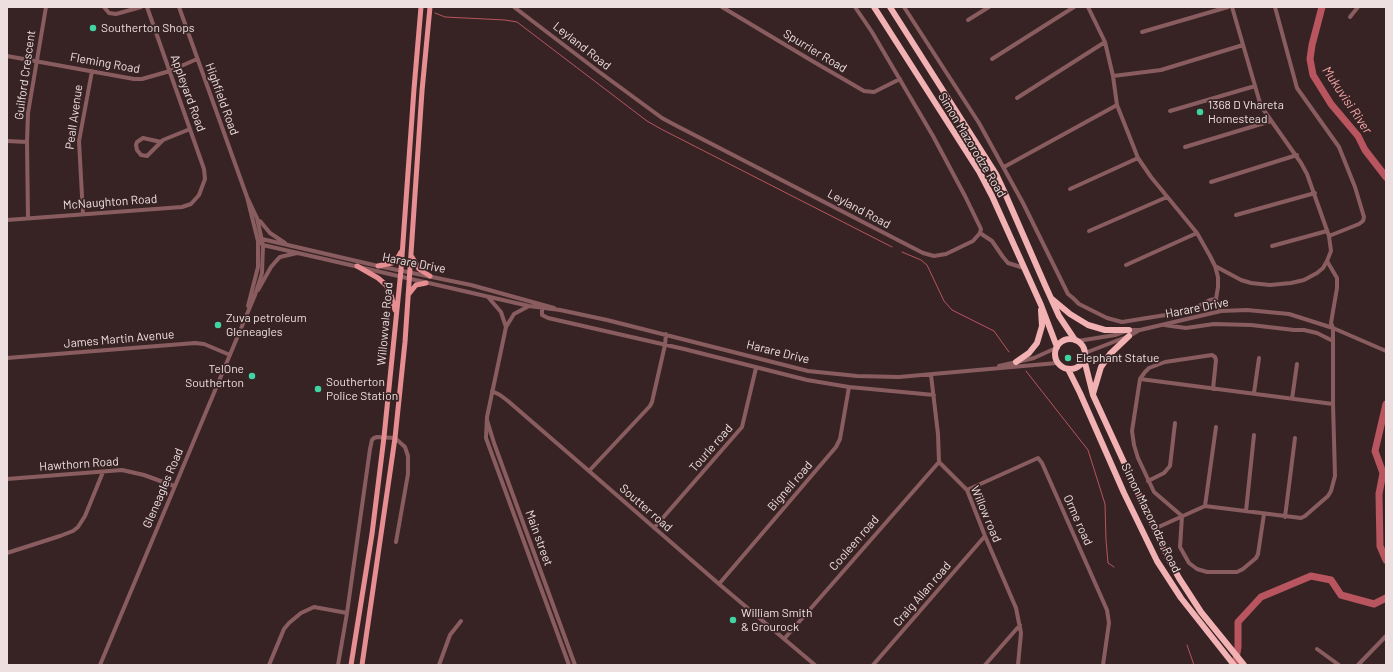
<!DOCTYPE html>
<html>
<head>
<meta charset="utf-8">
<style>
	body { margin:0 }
	#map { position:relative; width:1393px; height:672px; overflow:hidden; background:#382324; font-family:Barlow,sans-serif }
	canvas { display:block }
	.frame { position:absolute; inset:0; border:8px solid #eddfdf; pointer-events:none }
</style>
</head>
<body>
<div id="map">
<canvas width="1393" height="672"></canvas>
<div class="frame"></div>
</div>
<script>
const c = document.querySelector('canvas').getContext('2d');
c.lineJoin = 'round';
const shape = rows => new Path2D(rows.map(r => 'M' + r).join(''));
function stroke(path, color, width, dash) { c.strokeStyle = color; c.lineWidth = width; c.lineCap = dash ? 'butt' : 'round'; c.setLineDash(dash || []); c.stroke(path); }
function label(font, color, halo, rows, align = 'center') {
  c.font = font + ' Barlow,sans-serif'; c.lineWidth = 3.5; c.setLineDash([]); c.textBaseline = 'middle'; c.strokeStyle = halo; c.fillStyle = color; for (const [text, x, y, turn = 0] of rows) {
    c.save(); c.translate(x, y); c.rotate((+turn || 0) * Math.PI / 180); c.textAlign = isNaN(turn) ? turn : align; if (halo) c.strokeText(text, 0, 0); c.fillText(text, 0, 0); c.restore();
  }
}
stroke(shape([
	[435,13,445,17,505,20,517,22,647,121,661,129,892,247],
	[902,252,921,260,927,265,944,301,952,310,994,331,1009,352],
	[1026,371,1088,450,1105,504,1106,540,1108,563,1114,567],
	[1187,645,1194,665]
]), '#b8555e', 1);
stroke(shape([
	[1322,7,1312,45,1310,59,1313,75,1331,104,1358,136,1365,150,1386,177],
	[1386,404,1375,451,1383,473,1379,494,1380,546,1386,560],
	[1235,665,1238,647,1238,622,1261,597,1311,576,1331,580,1341,595,1374,604,1386,598]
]), '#b8555e', 7);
stroke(shape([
	[104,7,109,13,116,14,141,7],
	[179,7,247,197,258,241,258,267,248,306],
	[514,7,598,71,662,118,675,125,923,253,934,256,946,254,973,241,980,233,981,229,965,196,933,136,872,32,855,7],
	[722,7,814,62,864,91,874,92,900,79],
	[904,7,979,123,1023,203,1068,294,1073,298,1079,304,1107,318,1122,322,1178,313,1193,309,1210,300,1216,299],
	[1088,7,1105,42,1113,76,1117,105,1138,158,1151,177,1197,233,1210,256,1215,266,1218,277,1218,287,1216,299,1221,311],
	[1275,7,1297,88,1339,147,1355,187,1364,217,1363,221,1359,224,1329,236],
	[1350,17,1358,7],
	[968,20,989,7],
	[1142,32,1228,7],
	[7,56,134,79,142,79,170,71,197,59],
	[992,59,1074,7],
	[1113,76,1161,70,1243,45],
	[1017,98,1105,42],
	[1170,111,1255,86],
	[7,141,27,142],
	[161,142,143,138,137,142,136,145,137,150,141,155,147,156,163,140,190,129],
	[1185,147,1271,121],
	[1004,167,1117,105],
	[1211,182,1297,155],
	[1070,189,1138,158],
	[83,214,79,141,92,71],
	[1236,215,1315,193],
	[28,218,27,142,28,113,46,7],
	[7,220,182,207,191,204,199,195,205,179,204,169,147,7],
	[260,221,270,233,285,243],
	[1089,231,1167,197],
	[980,233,992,241,1003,257,1008,263,1024,268],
	[262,239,378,266,471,285,554,308],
	[258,241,263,245,529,306,560,310,607,320,808,371,857,376,899,377,1057,363],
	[1272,246,1327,231],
	[1126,265,1197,233],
	[1215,266,1241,280,1251,283,1270,285,1291,283,1304,280,1317,273,1323,268,1327,261,1331,251,1329,236,1307,174,1301,163,1263,109,1260,103,1232,7],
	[258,290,271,267,277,260,280,257,297,253],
	[488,297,501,312,506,327],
	[529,306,514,314,506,327,487,417,486,438,569,665],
	[542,309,542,315,548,318,684,349,807,380,849,387,934,395],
	[1164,325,1186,328,1214,324,1251,325,1294,330,1304,330,1317,333,1333,341],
	[666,334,665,345,652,402,650,406,589,471,719,584,815,665],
	[1078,341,1115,335,1129,330,1140,330,1221,311,1247,310,1289,314,1333,328,1386,351],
	[1085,353,1129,336,1138,331],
	[7,358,195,343,204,344,230,355],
	[999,366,1034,358,1056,348],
	[931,375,938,434,939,462,967,490,985,536,1016,608,1021,633,1018,665],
	[1140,379,1333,404],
	[1213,389,1216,360,1215,357,1212,355,1165,362,1149,368,1145,372,1140,379,1132,431,1134,445,1138,458,1154,492,1182,516,1180,547,1189,563,1197,569,1207,572,1237,572,1243,569,1256,558,1258,554,1264,514],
	[492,391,500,395,508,401,589,471],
	[1254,393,1259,358],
	[1292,399,1297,364],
	[487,420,494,443,575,665],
	[7,479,122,470,144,475,174,486],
	[1148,481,1164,473,1170,466,1175,423],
	[967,490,1038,458,1042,463,1107,610,1109,623,1103,665],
	[1205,506,1216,427],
	[1246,511,1254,435],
	[1285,517,1295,438],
	[654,528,742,427,756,368],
	[1154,529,1205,506,1301,518,1305,516,1328,496,1331,491,1335,476,1333,404,1333,328,1331,323,1337,288,1337,278,1327,261],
	[7,553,60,536,73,531,78,527,85,516,103,472],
	[719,584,836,447,840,439,849,387],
	[784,639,939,462],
	[1317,649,1339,665],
	[100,665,255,295,262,273,263,245,257,218,247,197],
	[269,665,284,629,289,623,301,613,314,607,347,613],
	[338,665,347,613,370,449,372,440,374,438,377,437,395,438,405,447,408,456,408,474,396,542],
	[439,665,450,635,461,621],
	[873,665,985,536],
	[985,665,1020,625],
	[1358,665,1386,636]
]), '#895d5f', 4);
stroke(shape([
	[412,257,419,269,430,276],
	[357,266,378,278,386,285,391,295,395,310],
	[378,266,392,263,397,259,401,252],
	[408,295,416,285,426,283],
	[351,665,372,534,384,437,401,270,414,89,421,7],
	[362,665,395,438,405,342,422,91,430,7]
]), '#e78e93', 5);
stroke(shape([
	[874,7,980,173,992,196,1041,305,1057,347],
	[890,7,996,174,1004,191,1045,285,1059,316,1075,340],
	[1052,299,1070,314,1088,325,1105,330,1129,330],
	'1055 354a15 15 0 1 1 30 0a15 15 0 1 1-30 0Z',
	[1084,359,1093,395,1168,558,1179,578,1201,612,1244,665],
	[1016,362,1029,353,1037,343,1042,326,1041,310],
	[1068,369,1080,393,1124,493,1157,561,1181,598,1234,665],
	[1093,394,1101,367,1110,354,1129,336]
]), '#f2b1b3', 6);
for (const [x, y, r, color] of [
	[93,28,4,"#3ed4a3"],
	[1200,112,4,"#3ed4a3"],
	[218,325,4,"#3ed4a3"],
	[1068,358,4,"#3ed4a3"],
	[252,376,4,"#3ed4a3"],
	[318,389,4,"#3ed4a3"],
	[733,620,4,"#3ed4a3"]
]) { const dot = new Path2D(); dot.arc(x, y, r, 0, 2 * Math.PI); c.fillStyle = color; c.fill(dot); stroke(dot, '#382324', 1.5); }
label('12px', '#eddfdf', '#382324', [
	["Southerton Shops",101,28],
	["1368 D Vhareta",1208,105],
	["Homestead",1208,119],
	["Zuva petroleum",226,318],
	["Gleneagles",226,332],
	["Elephant Statue",1076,358],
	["TelOne",244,369,"right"],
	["Southerton",244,383,"right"],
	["Southerton",326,382],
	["Police Station",326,396],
	["William Smith",741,613],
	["& Grourock",741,627]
], 'left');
label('12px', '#eddfdf', '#382324', [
	["Leyland Road",582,46,38],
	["Spurrier Road",815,51,31],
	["Fleming Road",105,63,10],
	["Guilford Crescent",25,75,-82],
	["Appleyard Road",188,93,70],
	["Highfield Road",222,99,70],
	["Peall Avenue",74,117,-82],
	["Simon Mazorodze Road",972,145,59],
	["McNaughton Road",110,202,-4],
	["Leyland Road",859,209,28],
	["Harare Drive",414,263,11],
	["Harare Drive",1197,308,-11],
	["Willowvale Road",385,324,-85],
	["James Martin Avenue",119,339,-5],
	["Harare Drive",778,352,14],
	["Tourle road",711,448,-49],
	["Hawthorn Road",79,464,-4],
	["Bignell road",790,486,-49],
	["Gleneagles Road",163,488,-67],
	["Soutter road",646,508,41],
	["Willow road",986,514,67],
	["Simon Mazorodze Road",1151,518,64],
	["Orme road",1078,520,66],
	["Main street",539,538,70],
	["Cooleen road",854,543,-49],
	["Craig Allan road",922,594,-49]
]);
label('italic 13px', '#f6a6aa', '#382324', [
	["Mukuvisi River",1347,100,56]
]);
</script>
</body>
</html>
